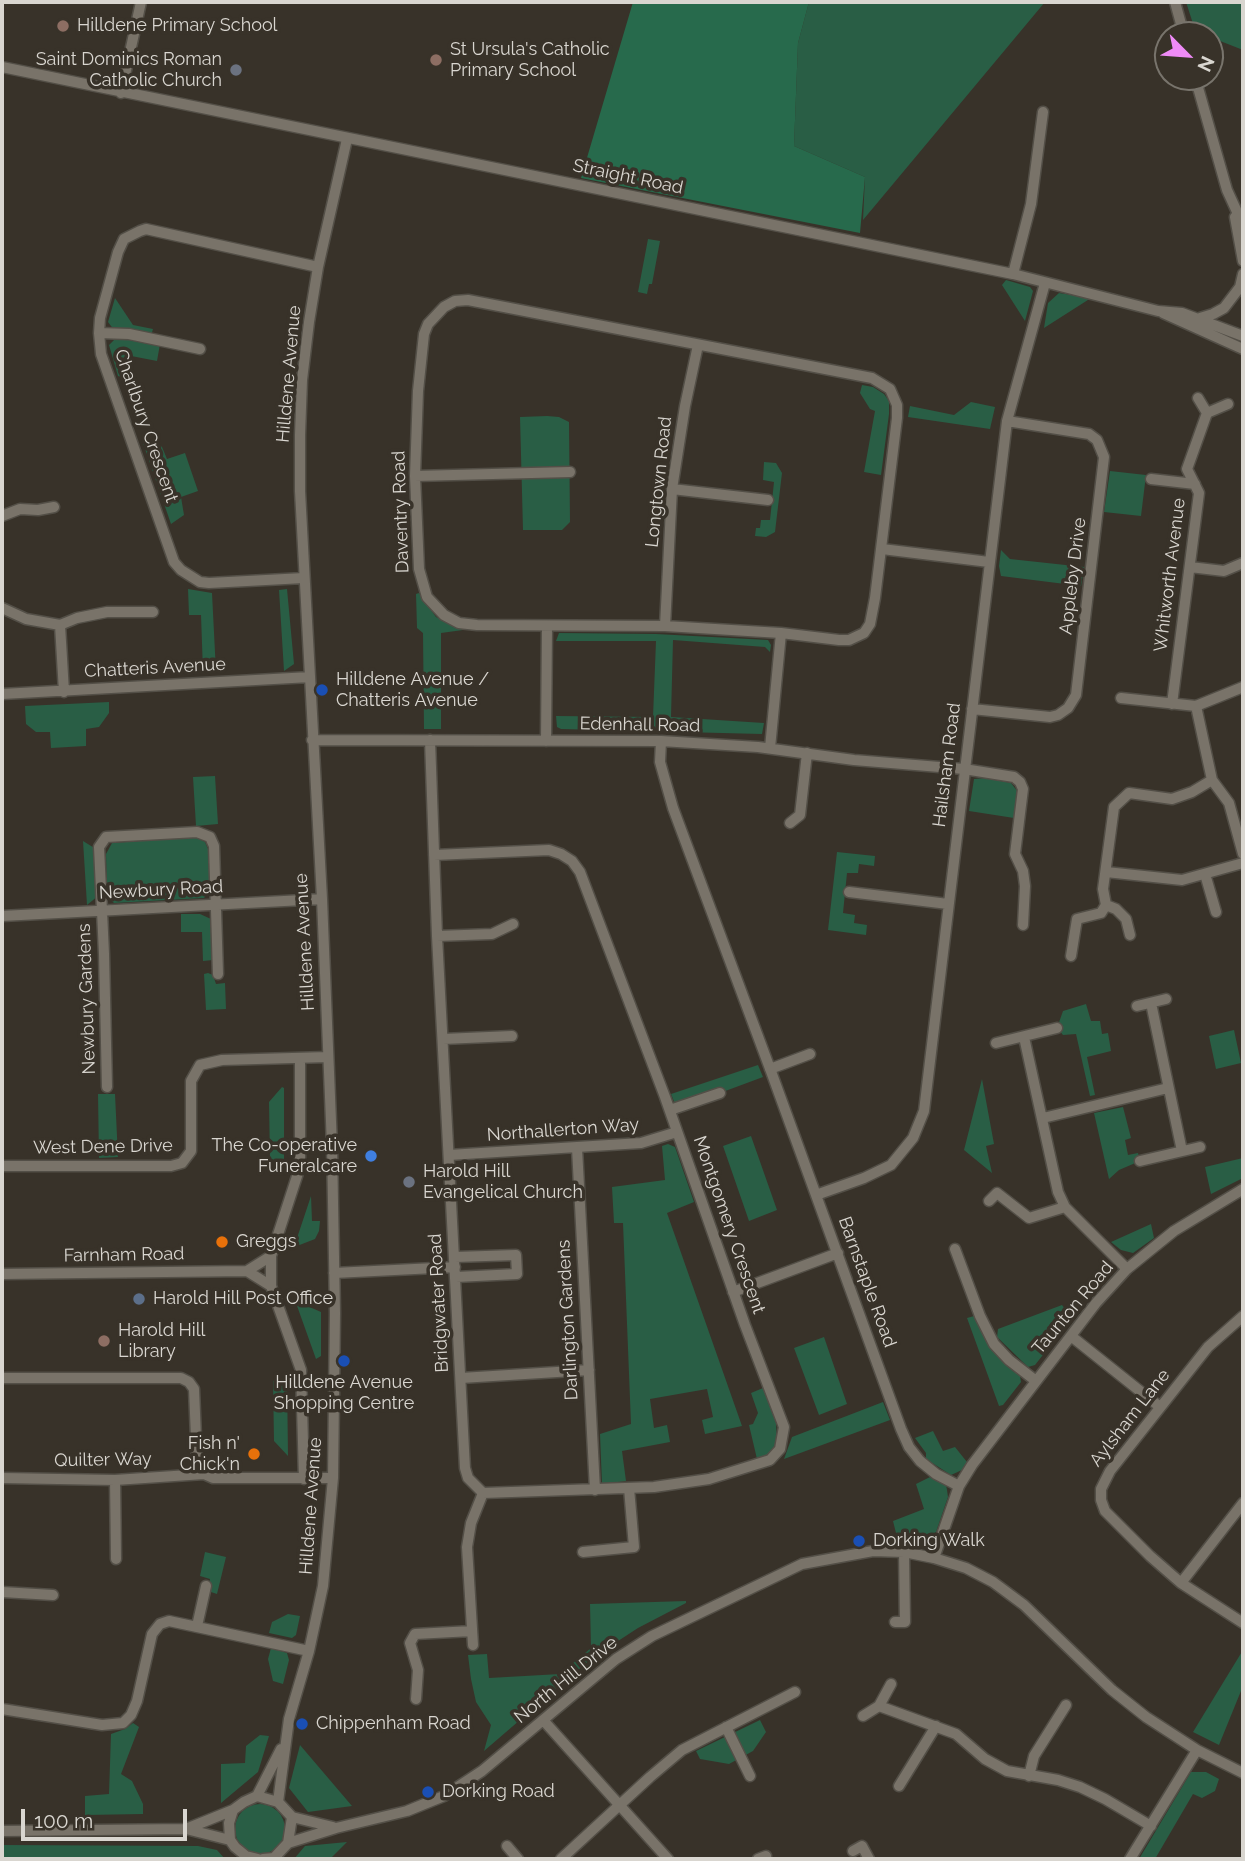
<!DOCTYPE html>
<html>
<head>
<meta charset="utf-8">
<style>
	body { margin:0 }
	#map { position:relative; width:1245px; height:1861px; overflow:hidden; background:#383229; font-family:Raleway,sans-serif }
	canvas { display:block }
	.frame { position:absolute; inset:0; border:4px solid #d9d6d0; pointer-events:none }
	.north { position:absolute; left:1154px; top:21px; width:70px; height:70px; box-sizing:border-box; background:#383229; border:2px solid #78746c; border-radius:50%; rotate:115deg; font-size:19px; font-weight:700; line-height:28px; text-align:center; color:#d9d6d0 }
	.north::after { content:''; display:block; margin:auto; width:24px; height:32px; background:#ef8bf7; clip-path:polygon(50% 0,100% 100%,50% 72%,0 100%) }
	.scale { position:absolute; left:21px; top:1809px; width:166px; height:32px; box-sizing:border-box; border:4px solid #d9d6d0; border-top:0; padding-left:9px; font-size:21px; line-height:24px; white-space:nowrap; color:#d9d6d0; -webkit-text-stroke:5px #383229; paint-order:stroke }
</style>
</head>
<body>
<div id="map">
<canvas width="1245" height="1861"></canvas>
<div class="frame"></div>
<div class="north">N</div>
<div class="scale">100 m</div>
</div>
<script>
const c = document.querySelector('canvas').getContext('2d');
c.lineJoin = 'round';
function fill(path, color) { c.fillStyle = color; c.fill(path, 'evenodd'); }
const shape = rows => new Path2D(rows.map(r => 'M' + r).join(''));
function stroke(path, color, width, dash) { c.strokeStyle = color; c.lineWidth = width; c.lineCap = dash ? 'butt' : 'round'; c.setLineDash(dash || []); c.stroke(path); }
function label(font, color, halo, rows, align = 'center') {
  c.font = font + ' Raleway,sans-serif'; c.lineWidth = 7; c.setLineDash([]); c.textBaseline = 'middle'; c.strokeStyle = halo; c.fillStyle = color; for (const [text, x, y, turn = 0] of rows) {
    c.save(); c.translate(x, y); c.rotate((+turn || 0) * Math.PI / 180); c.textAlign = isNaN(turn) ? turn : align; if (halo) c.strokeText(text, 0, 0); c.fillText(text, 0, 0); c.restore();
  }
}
fill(shape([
	[809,2,1045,2,863,220,865,177,794,146,798,43],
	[1186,2,1243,2,1243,50,1210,37,1210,35,1196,33],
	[648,239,660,241,652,284,649,284,647,294,638,292],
	[1006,280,1030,287,1033,291,1025,321,1002,285],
	[1059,293,1091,298,1044,328,1048,303],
	[115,298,133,325,153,329,151,336,114,330,108,322],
	[116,338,160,344,157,361,126,355,121,377,118,376,109,345],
	[862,385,873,387,884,394,889,401,889,414,881,475,864,472,875,411,870,409,860,393],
	[971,402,995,407,990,429,908,417,910,406,954,415],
	[547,416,559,417,569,422,570,522,562,530,523,530,520,417],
	[152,440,162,447,167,459,185,453,198,491,181,497,184,515,171,524,143,443],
	[764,462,776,463,782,473,775,532,766,537,755,536,756,528,760,528,761,520,770,520,774,482,763,480],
	[1110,471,1146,475,1141,516,1104,512],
	[1001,550,1010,559,1084,567,1081,586,1001,576,999,566],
	[188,589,212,593,216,672,203,672,201,615,189,615],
	[287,589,294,664,284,671,279,590],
	[419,593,436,617,463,630,441,633,441,729,424,729,423,633,417,628,416,594],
	[559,633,656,634,768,640,771,645,770,652,765,647,673,640,671,717,764,723,762,734,561,729,557,727,556,716,653,717,656,641,556,641],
	[109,702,109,713,99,727,86,729,86,746,51,748,50,732,36,732,26,724,25,706],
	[215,776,218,824,196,826,193,777],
	[985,778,1011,783,1018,792,1014,818,969,811,974,779],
	[196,837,205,842,208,849,210,890,204,898,114,903,107,896,106,854,112,843],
	[83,841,96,849,98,896,87,905],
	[837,852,875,856,874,866,859,864,858,873,847,873,843,913,855,915,854,923,867,925,866,935,828,930],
	[181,914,200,914,211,919,213,960,203,961,202,932,181,932],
	[208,973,213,975,216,984,225,983,226,1009,206,1010,204,974],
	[1086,1004,1091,1021,1100,1021,1102,1034,1108,1033,1111,1051,1087,1057,1095,1095,1090,1096,1076,1034,1063,1035,1057,1028,1063,1011],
	[1234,1030,1241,1063,1216,1069,1209,1036],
	[758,1065,763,1077,720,1093,675,1104,671,1094],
	[982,1079,994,1144,986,1146,992,1173,964,1150],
	[282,1087,284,1088,284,1166,270,1160,269,1102],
	[98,1094,115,1094,118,1157,99,1158],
	[1123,1107,1131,1138,1125,1140,1128,1155,1138,1153,1140,1161,1119,1170,1109,1179,1094,1113],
	[751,1136,777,1210,749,1221,723,1146],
	[668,1144,675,1147,694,1202,667,1213,742,1426,705,1434,702,1420,713,1417,707,1389,650,1399,654,1428,667,1425,670,1442,622,1451,626,1481,602,1484,600,1434,631,1424,623,1223,614,1223,612,1187,665,1180,662,1146],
	[1243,1158,1243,1178,1211,1194,1205,1167],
	[311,1196,312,1221,320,1221,319,1231,315,1239,297,1246,295,1244],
	[1151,1224,1154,1238,1133,1253,1121,1250,1111,1242],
	[298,1302,321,1312,321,1356,316,1359,296,1303],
	[1062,1305,1072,1318,1035,1365,1028,1367,997,1337,998,1329],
	[974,1316,989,1346,1007,1366,1020,1376,1021,1382,1003,1405,999,1406,967,1318],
	[824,1337,847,1404,819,1415,794,1348],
	[287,1376,288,1456,274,1441,273,1381],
	[763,1388,776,1423,777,1443,773,1450,766,1456,757,1459,749,1425,753,1424,758,1413,751,1393],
	[883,1402,890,1420,784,1459,792,1437],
	[933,1431,943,1451,955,1447,967,1462,962,1470,951,1475,926,1459,926,1453,915,1438],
	[930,1477,946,1485,947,1490,948,1497,936,1532,928,1540,897,1537,893,1521,924,1509,916,1484],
	[205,1552,226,1557,217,1594,208,1591,210,1579,200,1576],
	[686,1601,686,1603,638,1628,592,1658,484,1751,491,1725,476,1702,471,1679,468,1655,487,1654,489,1678,560,1674,591,1648,590,1604],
	[288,1614,300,1616,296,1635,292,1638,269,1633,272,1622],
	[271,1648,287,1653,289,1660,283,1684,273,1681,268,1659],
	[1243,1650,1243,1686,1219,1745,1193,1732],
	[760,1720,766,1732,753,1751,729,1764,700,1759,696,1751],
	[133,1723,139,1727,121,1774,132,1781,143,1804,143,1814,85,1815,85,1796,109,1794,111,1734,125,1729],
	[260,1735,269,1736,258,1772,221,1803,221,1764,245,1763,246,1746],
	[300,1745,352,1806,308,1812,289,1788],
	[1191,1772,1206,1772,1219,1779,1215,1791,1202,1798,1193,1794,1155,1859,1139,1859],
	'235 1829a25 25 0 1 1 50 0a25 25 0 1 1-50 0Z',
	[347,1842,330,1859,294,1859,305,1846],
	[2,1845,198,1846,217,1850,225,1859,2,1859]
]), '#295e45');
fill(shape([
	[633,2,809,2,798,43,794,146,865,177,860,233,581,178]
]), '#276a4c');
const minor = shape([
	[1175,2,1184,35],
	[2,67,1013,274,1158,311,1182,313,1243,336],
	[1195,77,1227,190,1243,225],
	[121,93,141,2],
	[1235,217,1243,261],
	[1013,274,1031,204,1043,112],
	[468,300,872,378,890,389,897,405,897,418,875,598,870,624,864,633,849,640,839,640,781,633,665,626,477,625,459,623,444,615,427,597,419,569,415,476,418,391,424,334,428,324,444,307,455,301,468,300],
	[1163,313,1243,349],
	[1200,318,1213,314,1224,308,1240,287,1243,274],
	[99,333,129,334,200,349],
	[1198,398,1207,413],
	[415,476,570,472],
	[1151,479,1195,484],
	[672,489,768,500],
	[2,516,20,509,38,510,54,507],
	[882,549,989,562],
	[1190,567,1224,571,1243,563],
	[304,578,209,583,200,582,181,570,174,562,101,354,99,333,100,318,118,252,124,239,140,231,146,229,318,267],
	[2,608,26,619,60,625,77,618,107,612,153,612],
	[60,625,64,692],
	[665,626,672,489,685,406,698,345],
	[2,694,310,677],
	[1121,698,1196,706,1243,687],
	[1172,704,1199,493,1187,469,1207,413,1228,404],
	[1196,706,1212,780,1229,803,1243,854],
	[972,709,1050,717,1058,715,1068,708,1076,695,1104,457,1097,440,1089,434,1007,421],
	[312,740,661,741,758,747,854,760,964,769,1014,777,1020,782,1023,789,1015,854,1023,871,1025,886,1023,925],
	[430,740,437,936,465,1468,468,1478,483,1493,471,1523,467,1547,473,1645],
	[546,741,547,626],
	[661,741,660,762,673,808,772,1074,901,1429,909,1447,920,1461,936,1474,959,1486],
	[770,748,781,633],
	[790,823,800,815,807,753],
	[434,855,549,850,561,854,572,861,580,872,665,1097,745,1325,784,1427,780,1449,770,1460,709,1479,654,1487,483,1493],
	[1106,872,1182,880,1243,863],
	[1205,874,1216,912],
	[849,892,948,904],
	[1106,905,1116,909,1126,919,1130,935],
	[2,916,322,899],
	[437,936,492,934,513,924],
	[1071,956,1077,919,1101,913,1106,905,1103,889,1114,807,1129,793,1172,799,1192,792,1212,780],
	[1151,1003,1182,1151],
	[1137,1006,1166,999],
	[1024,1037,1058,1192,1065,1207,1127,1269],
	[443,1039,512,1036],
	[996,1043,1057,1028],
	[300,1058,300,1167,271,1256,271,1286,301,1370,304,1479],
	[770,1069,810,1054],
	[107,1087,104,954,99,847,106,837,197,832,210,837,214,846,218,974],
	[670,1110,720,1093],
	[1043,1118,1168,1088],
	[577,1148,595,1490],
	[449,1155,641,1143,677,1132],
	[1140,1161,1200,1147],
	[2,1166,171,1166,182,1163,191,1151,191,1081,200,1065,222,1060,328,1057],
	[816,1195,864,1178,891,1165,913,1138,924,1111,1007,421,1045,283],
	[989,1201,997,1193,1029,1218,1065,1207],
	[955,1249,980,1316,994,1344,1009,1360,1036,1381],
	[455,1257,516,1255,517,1274,456,1277],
	[247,1271,271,1256],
	[334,1273,455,1267],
	[2,1274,247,1271,271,1286],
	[733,1292,838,1253],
	[1243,1316,1208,1347,1110,1471,1101,1489,1101,1500,1105,1511,1150,1556,1181,1583,1243,1623],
	[1071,1336,1160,1407],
	[2,1378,181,1378,189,1382,194,1389,197,1462,204,1474,213,1478,333,1478],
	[461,1378,589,1370],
	[2,1478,115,1480,204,1474],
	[115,1480,116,1559],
	[583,1552,634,1547,629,1488],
	[934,1558,959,1486,972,1465,1096,1303,1127,1269,1174,1231,1243,1189],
	[1181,1583,1243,1503],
	[2,1592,53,1595],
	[895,1622,905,1622,904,1552],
	[197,1626,206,1586],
	[416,1699,418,1670,410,1643,415,1634,472,1631],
	[879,1706,956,1734,985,1759,1007,1771,1058,1780,1080,1787,1105,1799,1151,1826],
	[2,1709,102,1725,123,1723,131,1715,137,1701,152,1634,160,1624,169,1621,309,1651],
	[863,1716,879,1706,891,1684],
	[543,1720,668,1859],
	[726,1727,750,1776],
	[1029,1776,1034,1756,1066,1705],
	[899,1786,936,1726],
	[257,1796,281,1749],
	[278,1802,289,1719,309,1651,323,1586,333,1478,335,1313,332,1146,322,899,300,491,300,435,302,380,309,322,318,267,347,139],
	[292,1817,333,1827],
	[186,1829,233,1810],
	[2,1831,186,1829,230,1840],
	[288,1843,336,1828,407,1811,444,1796,482,1771,616,1659,652,1636,802,1564,873,1551,904,1552,934,1558,966,1568,993,1582,1024,1605,1112,1690,1146,1717,1197,1750,1243,1773],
	[507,1846,518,1859],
	[853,1851,862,1846,869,1859],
	[258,1859,246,1856,235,1847,230,1840,229,1823,233,1810,244,1802,257,1796,278,1802,292,1817,288,1843,274,1858,263,1859],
	[561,1859,650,1777,682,1750,795,1692],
	[758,1859,766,1856],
	[1130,1859,1197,1750]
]);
stroke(minor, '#534f47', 13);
stroke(minor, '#797369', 10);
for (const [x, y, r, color] of [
	[63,26,7,"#8d6e63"],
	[436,60,7,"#8d6e63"],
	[236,70,7,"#6b7280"],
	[322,690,7,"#1a4fb4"],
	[371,1156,7,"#3f7fe0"],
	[409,1182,7,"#6b7280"],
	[222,1242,7,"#e8710a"],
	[139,1299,7,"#5c6f8a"],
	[104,1341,7,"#8d6e63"],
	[344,1361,7,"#1a4fb4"],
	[254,1454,7,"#e8710a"],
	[859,1541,7,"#1a4fb4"],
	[302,1724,7,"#1a4fb4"],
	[428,1792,7,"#1a4fb4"]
]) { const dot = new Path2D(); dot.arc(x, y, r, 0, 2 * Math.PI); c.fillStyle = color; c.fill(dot); stroke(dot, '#383229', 2.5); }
label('18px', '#d9d6d0', '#383229', [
	["Hilldene Primary School",77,26],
	["St Ursula's Catholic",450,50],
	["Primary School",450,71],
	["Saint Dominics Roman",222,60,"right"],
	["Catholic Church",222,81,"right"],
	["Hilldene Avenue /",336,680],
	["Chatteris Avenue",336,701],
	["The Co-operative",357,1146,"right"],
	["Funeralcare",357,1167,"right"],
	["Harold Hill",423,1172],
	["Evangelical Church",423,1193],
	["Greggs",236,1242],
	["Harold Hill Post Office",153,1299],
	["Harold Hill",118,1331],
	["Library",118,1352],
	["Hilldene Avenue",344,1383,"center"],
	["Shopping Centre",344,1404,"center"],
	["Fish n'",240,1444,"right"],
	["Chick'n",240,1465,"right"],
	["Dorking Walk",873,1541],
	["Chippenham Road",316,1724],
	["Dorking Road",442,1792]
], 'left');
label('18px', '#d9d6d0', '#383229', [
	["Straight Road",628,177,12],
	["Hilldene Avenue",289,374,-85],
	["Charlbury Crescent",146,426,71],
	["Longtown Road",659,482,-84],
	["Daventry Road",401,512,-92],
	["Whitworth Avenue",1170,575,-83],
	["Appleby Drive",1073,576,-83],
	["Chatteris Avenue",155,668,-3],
	["Edenhall Road",640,725,1],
	["Hailsham Road",947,765,-83],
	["Newbury Road",161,890,-3],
	["Hilldene Avenue",305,942,-93],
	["Newbury Gardens",87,999,-92],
	["Northallerton Way",563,1130,-4],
	["West Dene Drive",103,1147,-1],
	["Montgomery Crescent",729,1225,71],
	["Farnham Road",124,1255,-1],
	["Barnstaple Road",867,1282,70],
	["Bridgwater Road",439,1303,-93],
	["Taunton Road",1073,1308,-50],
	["Darlington Gardens",568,1320,-93],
	["Aylsham Lane",1130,1418,-52],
	["Quilter Way",103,1460,-1],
	["Hilldene Avenue",311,1506,-86],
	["North Hill Drive",566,1680,-39]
]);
</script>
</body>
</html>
